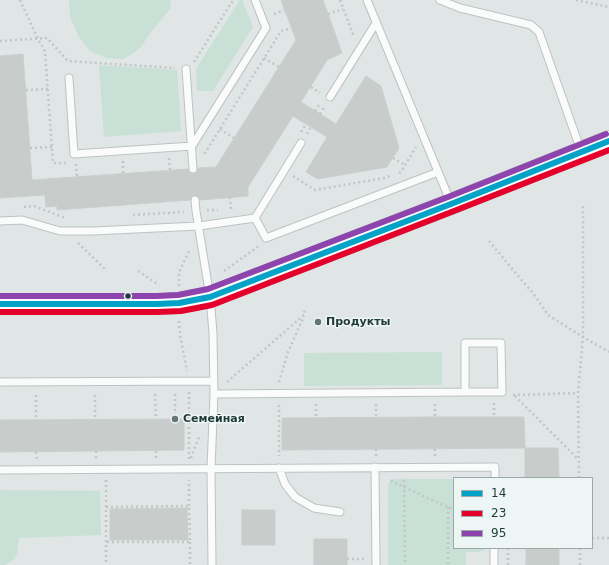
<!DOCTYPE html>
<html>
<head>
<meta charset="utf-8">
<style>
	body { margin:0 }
	#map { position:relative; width:609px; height:565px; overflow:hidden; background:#e0e6e5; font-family:"DejaVu Sans",sans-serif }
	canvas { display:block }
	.legend { position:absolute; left:453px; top:477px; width:140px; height:72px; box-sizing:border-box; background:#edf6f4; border:1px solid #9baaa9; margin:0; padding:5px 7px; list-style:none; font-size:12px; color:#1f3938 }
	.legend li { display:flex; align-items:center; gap:8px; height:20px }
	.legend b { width:20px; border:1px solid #9baaa9 }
</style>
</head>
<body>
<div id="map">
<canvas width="609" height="565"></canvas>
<ul class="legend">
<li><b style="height:5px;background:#02a3c6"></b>14</li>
<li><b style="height:5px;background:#e4002b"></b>23</li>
<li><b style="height:5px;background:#8e44ad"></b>95</li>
</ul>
</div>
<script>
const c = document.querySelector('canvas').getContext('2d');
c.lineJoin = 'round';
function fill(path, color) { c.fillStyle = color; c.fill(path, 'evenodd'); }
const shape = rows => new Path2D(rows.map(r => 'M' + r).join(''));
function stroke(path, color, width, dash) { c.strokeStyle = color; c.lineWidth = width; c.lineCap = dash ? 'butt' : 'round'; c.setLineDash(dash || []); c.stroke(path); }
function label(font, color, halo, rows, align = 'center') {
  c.font = font + ' "DejaVu Sans",sans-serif'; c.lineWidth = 3; c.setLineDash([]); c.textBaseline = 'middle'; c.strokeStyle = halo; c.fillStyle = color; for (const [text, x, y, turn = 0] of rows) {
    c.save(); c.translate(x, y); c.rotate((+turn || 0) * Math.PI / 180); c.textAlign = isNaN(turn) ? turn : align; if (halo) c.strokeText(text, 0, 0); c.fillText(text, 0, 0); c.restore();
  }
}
fill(shape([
	[69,0,170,0,171,8,151,32,141,47,134,53,123,59,107,58,90,51,79,37,70,17],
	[240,0,242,0,253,27,213,91,197,91,196,69],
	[99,65,177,70,181,131,104,137],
	[442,352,442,385,304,386,304,353],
	[394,479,454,479,454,548,485,548,485,549,480,552,466,552,466,565,388,565,388,488,389,482],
	[0,490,100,491,101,535,19,538,17,554,13,560,5,565,0,565]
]), '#c8e0d5');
const building = shape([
	[281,0,323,0,342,53,327,60,301,102,336,124,366,76,381,86,399,148,387,167,318,179,306,172,327,137,293,116,248,187,248,196,200,200,199,197,195,195,192,196,190,200,57,210,57,206,46,207,45,195,0,198,0,56,23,54,32,180,188,169,190,173,194,174,197,172,198,168,216,167,296,40,281,0],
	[435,417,524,417,525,448,282,450,282,418,435,417],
	[184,419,184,450,0,452,0,420,184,419],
	[525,448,558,448,559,478,525,478,525,448],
	[187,508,188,540,110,540,110,509,187,508],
	[242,510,275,510,275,545,242,545,242,510],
	[314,539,347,539,347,565,314,565,314,539],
	[526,548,559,548,559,565,526,565,526,548]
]);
fill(building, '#c8cdcc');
stroke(building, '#c9cfce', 1);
const lane = shape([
	[367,0,451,203],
	[440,0,460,8,531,25,539,32,581,151],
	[186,69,193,169],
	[69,78,74,154,192,146,266,28,255,0],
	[330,97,376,23],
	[195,200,196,211,210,297,213,333,214,394,211,468,212,565],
	[255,218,301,143],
	[0,221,22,220,60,231,93,231,199,226,255,218,266,238,438,172],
	[0,382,213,381],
	[214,394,465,392,502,392,501,343,465,343,465,392],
	[375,467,376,565],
	[279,468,285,484,295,497,314,508,340,512],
	[0,470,495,467,495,478],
	[494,565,494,548]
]);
const secondary = shape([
	[0,304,157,304,179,303,210,297,451,204,609,141]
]);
stroke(lane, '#bdc3c2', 9);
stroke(secondary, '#bcc4c3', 22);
stroke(shape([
	[20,0,38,39,45,51,53,163,67,163],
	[340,0,354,37],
	[576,0,609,7],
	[274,14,284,10],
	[328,14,343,9],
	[0,41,47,38,68,61,175,68],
	[264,58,279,67],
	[194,62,233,0],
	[311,87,320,93],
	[26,90,48,89],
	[315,111,320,103],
	[320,114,325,106],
	[220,129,234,138],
	[301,132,306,124],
	[307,134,311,127],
	[30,148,52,147],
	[205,154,205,153,281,31,291,28],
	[169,158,170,170],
	[393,158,405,165],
	[123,161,123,174],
	[76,164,77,177],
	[399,173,401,172,416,147],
	[293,176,315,190,384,178,390,176],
	[230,197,231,209],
	[24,207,34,206,65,218],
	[207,210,218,210],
	[133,215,184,212],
	[489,241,519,277,533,293,548,315,583,337,609,352],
	[78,243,107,271],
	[138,271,159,285],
	[224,271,259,246],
	[179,286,179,272,190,249],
	[179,321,180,335,187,371],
	[227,382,305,314,304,310],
	[279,382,288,352,304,316],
	[189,392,189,459],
	[155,394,156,419],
	[175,394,175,419],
	[36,395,36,420],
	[95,395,95,420],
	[513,395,578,393],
	[515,396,578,459],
	[494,403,494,417],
	[316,404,316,418],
	[376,404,376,417],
	[435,404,435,417],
	[279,405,279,456],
	[376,449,376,457],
	[96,451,96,459],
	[156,451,156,458],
	[36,452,37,459],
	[435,456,435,449],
	[191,458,199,437],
	[579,478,578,393,583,337,583,205],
	[106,480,106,565],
	[391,480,395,483,454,510],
	[404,480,405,565],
	[189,506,189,480],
	[106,507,189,506,190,542,106,542],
	[448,507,448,565],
	[592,538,609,538],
	[190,542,190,565],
	[508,548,508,565],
	[580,548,580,565],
	[347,559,365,559]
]), '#bfc7c7', 2.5, [2, 3]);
stroke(lane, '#fafbfb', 7);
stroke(secondary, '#fafbfb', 20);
stroke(shape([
	[0,304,157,304,179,303,210,297,451,204,609,141]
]), '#02a3c6', 6);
stroke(shape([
	[0,312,157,312,181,311,212,305,454,211,609,150]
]), '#e4002b', 6);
stroke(shape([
	[0,296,157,296,178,295,208,289,448,197,606,134]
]), '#8e44ad', 6);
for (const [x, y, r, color] of [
	[128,296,3.5,"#1f3938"],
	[318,322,4,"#637675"],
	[175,419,4,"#637675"]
]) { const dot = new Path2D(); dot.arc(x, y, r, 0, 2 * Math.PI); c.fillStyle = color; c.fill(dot); stroke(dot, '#edf6f4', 1.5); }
label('bold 11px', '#1f3938', '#edf6f4', [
	["Продукты",326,322],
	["Семейная",183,419]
], 'left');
</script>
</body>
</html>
